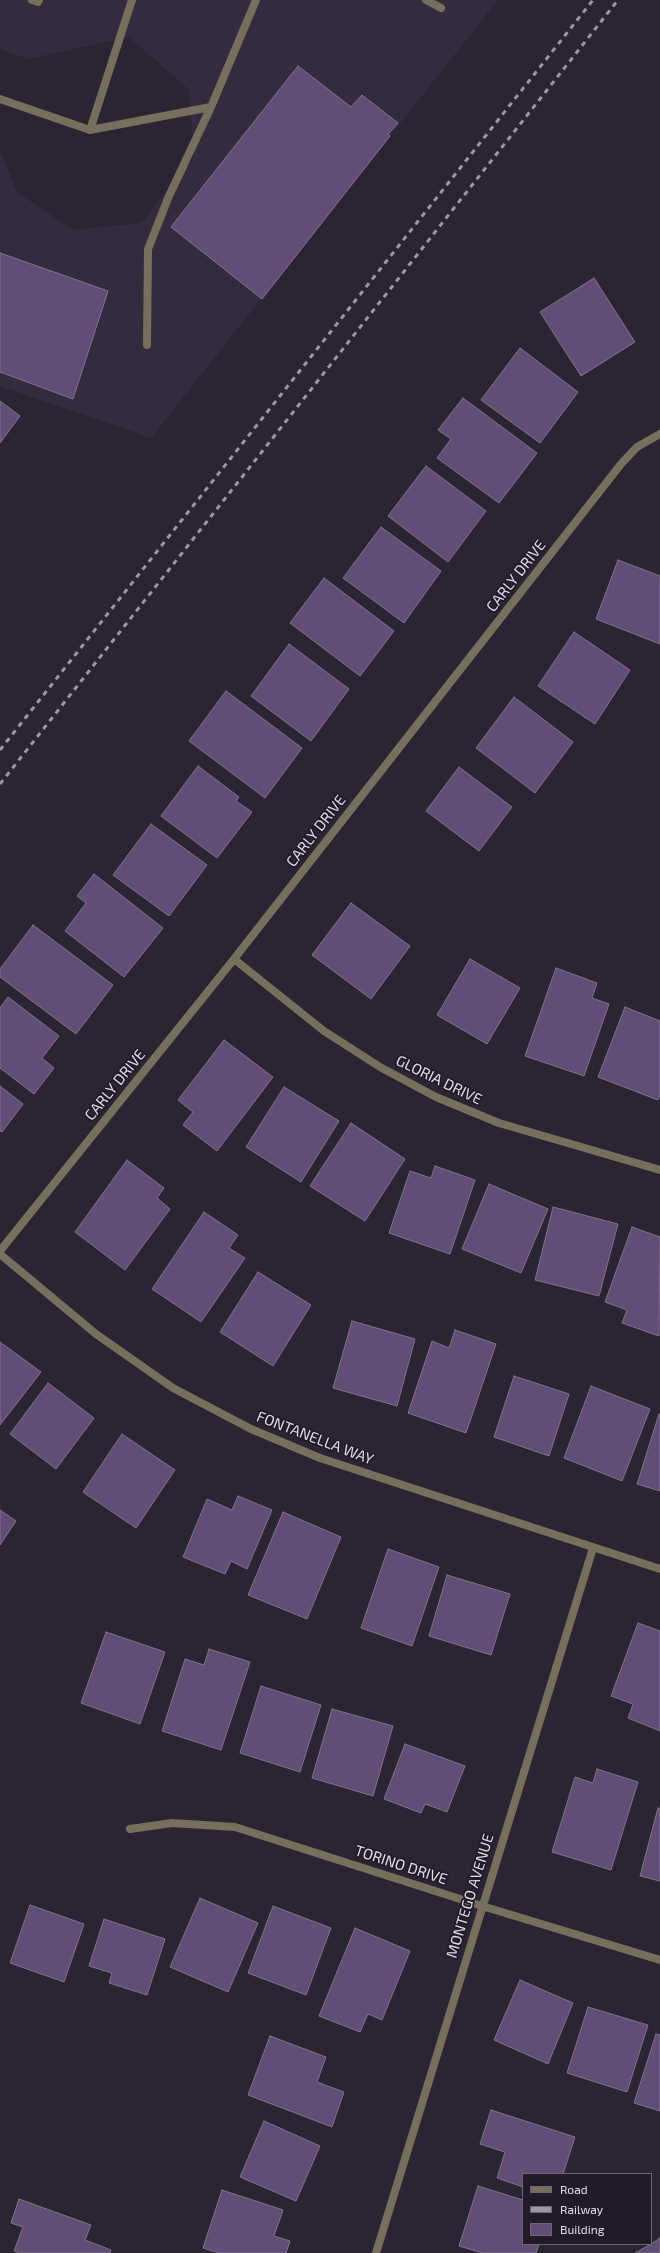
<!DOCTYPE html>
<html>
<head>
<meta charset="utf-8">
<style>
	body { margin:0 }
	#map { position:relative; width:660px; height:2253px; overflow:hidden; background:#2b2433; font-family:"Exo 2",sans-serif }
	canvas { display:block }
	.legend { position:absolute; left:522px; top:2173px; width:130px; height:72px; box-sizing:border-box; background:#211b29; border:1px solid #6d6874; margin:0; padding:5px 7px; list-style:none; font-size:12px; color:#e0dbe5 }
	.legend li { display:flex; align-items:center; gap:8px; height:20px }
	.legend b { width:20px; border:1px solid #6d6874 }
</style>
</head>
<body>
<div id="map">
<canvas width="660" height="2253"></canvas>
<ul class="legend">
<li><b style="height:5px;background:#756f5b"></b>Road</li>
<li><b style="height:5px;background:#9c97a2"></b>Railway</li>
<li><b style="height:11px;background:#614d75"></b>Building</li>
</ul>
</div>
<script>
const c = document.querySelector('canvas').getContext('2d');
c.lineJoin = 'round';
function fill(path, color) { c.fillStyle = color; c.fill(path, 'evenodd'); }
const shape = rows => new Path2D(rows.map(r => 'M' + r).join(''));
function stroke(path, color, width, dash) { c.strokeStyle = color; c.lineWidth = width; c.lineCap = dash ? 'butt' : 'round'; c.setLineDash(dash || []); c.stroke(path); }
function label(font, color, halo, rows, align = 'center') {
  c.font = font + ' "Exo 2",sans-serif'; c.lineWidth = 3.5; c.setLineDash([]); c.textBaseline = 'middle'; c.strokeStyle = halo; c.fillStyle = color; for (const [text, x, y, turn = 0] of rows) {
    c.save(); c.translate(x, y); c.rotate((+turn || 0) * Math.PI / 180); c.textAlign = isNaN(turn) ? turn : align; if (halo) c.strokeText(text, 0, 0); c.fillText(text, 0, 0); c.restore();
  }
}
fill(shape([
	[0,0,498,0,151,438,0,386,0,150,17,192,73,230,141,223,194,158,189,90,129,37,28,59,0,49]
]), '#352b3f');
const building = shape([
	[298,66,351,107,362,95,398,123,388,134,390,136,262,299,171,227,298,66],
	[0,253,108,291,73,399,0,372,0,253],
	[594,278,635,342,581,376,540,312,594,278],
	[520,348,578,392,540,443,481,400,520,348],
	[463,398,537,453,499,503,437,458,451,439,438,430,463,398],
	[0,401,20,416,0,443,0,401],
	[426,466,486,511,448,562,388,516,426,466],
	[381,527,441,571,404,623,343,578,381,527],
	[618,560,660,576,660,644,596,619,618,560],
	[324,578,394,631,360,676,290,623,324,578],
	[574,632,630,670,595,724,538,686,574,632],
	[289,644,349,689,311,741,251,696,289,644],
	[226,691,302,748,265,798,189,741,226,691],
	[514,697,573,742,535,793,476,748,514,697],
	[198,766,239,797,236,801,252,812,217,858,161,816,198,766],
	[459,767,512,807,479,851,426,811,459,767],
	[151,824,207,865,169,916,113,875,151,824],
	[94,874,163,928,124,977,65,931,86,903,77,896,94,874],
	[351,903,410,946,371,999,312,955,351,903],
	[33,925,113,985,76,1034,0,977,0,969,33,925],
	[470,959,520,988,487,1044,437,1015,470,959],
	[556,968,597,983,592,998,609,1004,584,1076,525,1056,556,968],
	[8,997,59,1036,42,1058,54,1068,34,1094,0,1068,0,1008,8,997],
	[625,1007,660,1021,660,1095,658,1100,598,1077,625,1007],
	[224,1040,273,1077,217,1151,183,1125,193,1112,178,1100,224,1040],
	[0,1086,23,1104,2,1132,0,1131,0,1086],
	[284,1087,339,1121,301,1182,246,1147,284,1087],
	[351,1123,405,1159,365,1221,310,1186,351,1123],
	[127,1160,164,1188,157,1198,170,1209,125,1270,75,1232,127,1160],
	[435,1166,475,1180,450,1254,389,1233,410,1171,431,1178,435,1166],
	[489,1184,548,1209,521,1273,462,1249,489,1184],
	[553,1207,618,1224,599,1296,535,1280,553,1207],
	[204,1212,238,1235,229,1248,245,1258,201,1322,152,1289,204,1212],
	[632,1227,660,1237,659,1336,622,1323,627,1310,605,1302,632,1227],
	[258,1272,311,1305,273,1366,220,1332,258,1272],
	[352,1321,415,1339,397,1406,333,1388,352,1321],
	[455,1330,496,1344,466,1433,408,1413,432,1341,449,1348,455,1330],
	[0,1342,41,1372,0,1425,0,1342],
	[514,1376,569,1394,549,1456,494,1437,514,1376],
	[48,1383,94,1418,56,1469,10,1434,48,1383],
	[591,1386,650,1409,622,1481,564,1458,591,1386],
	[659,1414,660,1414,660,1491,637,1484,659,1414],
	[122,1434,175,1470,136,1528,83,1492,122,1434],
	[238,1496,272,1510,247,1569,231,1561,225,1574,183,1557,207,1499,232,1510,238,1496],
	[0,1510,16,1521,0,1545,0,1510],
	[283,1512,341,1537,307,1619,248,1595,283,1512],
	[388,1549,439,1567,412,1646,361,1628,388,1549],
	[447,1575,510,1594,491,1655,429,1636,447,1575],
	[638,1623,660,1631,660,1731,628,1718,633,1704,611,1696,638,1623],
	[106,1632,165,1652,140,1724,81,1703,106,1632],
	[209,1649,250,1662,221,1750,162,1731,185,1659,204,1665,209,1649],
	[261,1686,321,1705,300,1772,240,1753,261,1686],
	[332,1709,393,1726,373,1796,312,1778,332,1709],
	[405,1744,465,1766,447,1812,425,1804,421,1813,384,1799,405,1744],
	[597,1769,638,1782,611,1870,552,1852,575,1777,593,1783,597,1769],
	[658,1808,660,1809,660,1881,640,1876,658,1808],
	[200,1898,258,1923,228,1992,170,1967,200,1898],
	[30,1905,84,1924,64,1982,10,1963,30,1905],
	[273,1906,331,1928,306,1995,248,1973,273,1906],
	[104,1919,165,1939,147,1995,109,1983,112,1973,89,1966,104,1919],
	[355,1928,410,1951,382,2020,368,2014,360,2032,319,2016,355,1928],
	[520,1980,573,2003,548,2064,494,2040,520,1980],
	[588,2007,648,2025,627,2092,567,2073,588,2007],
	[656,2034,660,2035,660,2111,634,2103,656,2034],
	[270,2036,326,2057,317,2082,344,2092,332,2127,248,2095,270,2036],
	[491,2110,575,2137,563,2174,523,2174,523,2187,497,2178,505,2152,480,2144,491,2110],
	[264,2121,320,2146,296,2201,240,2177,264,2121],
	[478,2186,523,2200,523,2244,539,2244,536,2253,483,2253,459,2246,478,2186],
	[222,2190,283,2210,274,2236,290,2241,286,2253,219,2253,203,2248,222,2190],
	[19,2199,91,2225,85,2240,111,2250,110,2253,19,2253,14,2251,23,2227,11,2223,19,2199],
	[660,2238,660,2253,635,2253,651,2244,660,2238]
]);
fill(building, '#614d75');
stroke(building, '#7e7688', 1);
stroke(shape([
	[32,0,38,2,39,0],
	[132,0,90,130,211,107,256,0],
	[426,0,441,8],
	[147,345,148,249,169,196,211,107]
]), '#756f5b', 8);
stroke(shape([
	[0,99,90,130],
	[234,959,324,1031,380,1067,436,1097,499,1123,660,1170],
	[0,1251,234,959,621,464,637,447,660,434],
	[0,1254,96,1334,173,1388,251,1429,320,1458,660,1569],
	[130,1829,172,1823,235,1827,482,1906,660,1960],
	[376,2253,593,1548]
]), '#756f5b', 8);
stroke(shape([
	[0,750,593,0],
	[0,784,618,0]
]), '#9c97a2', 3, [5, 5]);
label('15px', '#e0dbe5', '#211b29', [
	["CARLY DRIVE",516,576,-52],
	["CARLY DRIVE",316,831,-52],
	["GLORIA DRIVE",439,1080,26],
	["CARLY DRIVE",115,1085,-51],
	["FONTANELLA WAY",315,1438,21],
	["TORINO DRIVE",401,1865,18],
	["MONTEGO AVENUE",470,1896,-73]
]);
</script>
</body>
</html>
